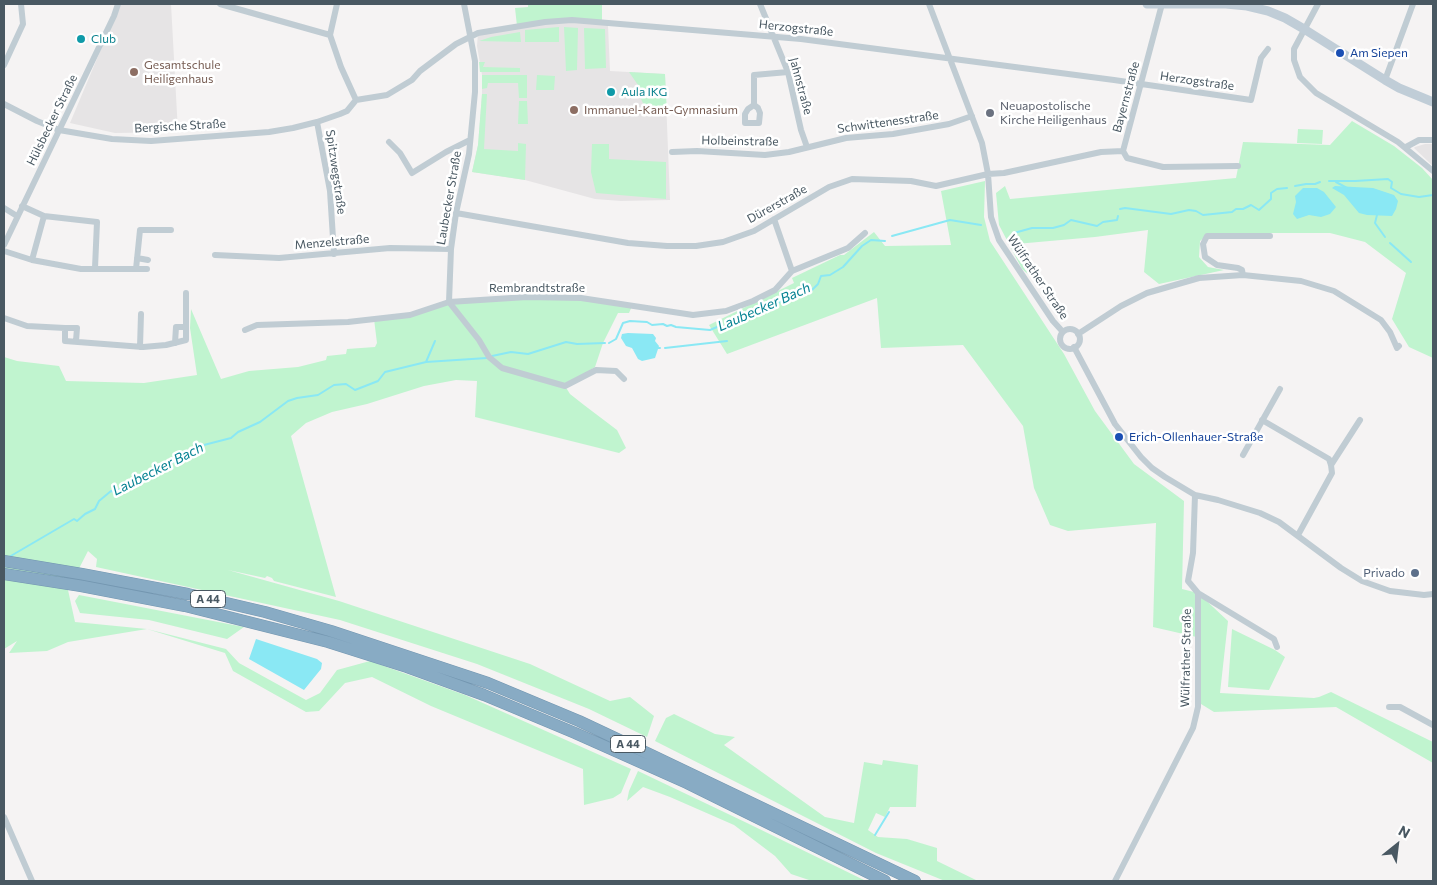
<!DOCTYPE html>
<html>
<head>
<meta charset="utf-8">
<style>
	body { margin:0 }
	#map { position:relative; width:1437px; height:885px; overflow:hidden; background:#f5f3f3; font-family:Commissioner,sans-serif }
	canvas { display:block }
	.frame { position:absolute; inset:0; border:5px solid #495862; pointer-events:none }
	.north { position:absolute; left:1372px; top:820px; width:50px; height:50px; -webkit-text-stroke:4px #fff; paint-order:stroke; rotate:29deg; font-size:14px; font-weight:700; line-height:20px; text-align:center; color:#495862 }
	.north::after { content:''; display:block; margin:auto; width:18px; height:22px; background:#495862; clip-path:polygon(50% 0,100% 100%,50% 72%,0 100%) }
</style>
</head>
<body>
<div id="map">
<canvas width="1437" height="885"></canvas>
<div class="frame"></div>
<div class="north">N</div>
</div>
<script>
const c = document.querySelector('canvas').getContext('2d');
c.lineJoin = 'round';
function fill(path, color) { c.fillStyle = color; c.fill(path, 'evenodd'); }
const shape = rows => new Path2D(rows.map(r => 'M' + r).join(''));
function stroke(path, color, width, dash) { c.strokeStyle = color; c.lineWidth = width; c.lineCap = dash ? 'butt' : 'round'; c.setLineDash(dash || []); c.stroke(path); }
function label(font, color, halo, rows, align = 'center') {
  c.font = font + ' Commissioner,sans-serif'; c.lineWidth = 5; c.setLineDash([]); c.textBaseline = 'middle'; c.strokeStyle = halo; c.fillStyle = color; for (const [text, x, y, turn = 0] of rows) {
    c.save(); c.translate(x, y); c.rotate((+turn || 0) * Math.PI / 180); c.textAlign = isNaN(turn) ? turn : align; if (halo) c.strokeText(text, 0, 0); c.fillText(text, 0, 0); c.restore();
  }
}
fill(shape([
	[120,4,171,4,178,132,115,133,70,123],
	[545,22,602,22,608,26,610,71,665,74,670,200,621,201,595,199,525,180,472,172,478,145,482,94,482,75,477,46,478,33],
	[1425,144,1433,144,1433,166,1414,148,1415,147]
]), '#e6e4e5');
fill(shape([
	[528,4,602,4,602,22,572,20,517,26,515,8,528,7],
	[559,27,559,42,525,42,525,30],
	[564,27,578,28,577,70,566,71],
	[584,28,605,29,606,68,585,69],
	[520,32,521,42,479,41,491,37],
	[479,62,485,62,483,67,520,68,520,72,480,72],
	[629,72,665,74,667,114,652,110,644,105,641,99,638,85],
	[482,75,527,75,527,98,519,98,518,83,488,83,487,88,482,89],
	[537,75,555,76,554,90,536,90],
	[482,94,487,94,484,149,518,151,518,143,526,144,525,180,472,172,478,145],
	[519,101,527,101,528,124,518,124],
	[1352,121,1394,146,1422,168,1433,180,1433,358,1409,347,1392,319,1406,273,1365,242,1330,233,1210,233,1200,241,1199,257,1208,267,1224,270,1159,284,1144,272,1148,230,1095,237,1016,244,1029,275,1022,269,999,225,996,193,1005,186,1010,199,1236,178,1243,142,1330,145],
	[1298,129,1323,130,1322,144,1297,143],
	[592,144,609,144,609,159,666,162,666,199,596,193,591,172],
	[985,181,984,217,990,241,1064,354,1095,411,1134,464,1184,501,1182,589,1198,593,1228,621,1220,693,1314,698,1319,697,1331,692,1433,742,1433,763,1336,707,1214,712,1201,704,1201,638,1153,627,1156,523,1068,531,1050,525,1034,488,1023,426,963,345,881,348,877,298,727,354,709,325,794,283,792,278,840,255,844,255,874,232,885,246,951,245,941,191],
	[581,298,632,306,629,313,618,313,603,343,595,367,565,386,570,394,584,405,617,430,626,448,619,453,475,417,477,381,456,380,424,386,367,404,332,412,306,423,291,436,336,597,274,581,272,578,267,576,265,578,228,570,339,601,530,664,610,701,630,697,654,716,647,737,589,709,477,664,340,620,96,567,97,559,88,551,68,590,75,622,147,629,226,649,239,663,306,700,320,693,337,670,370,661,465,695,631,769,621,793,613,798,584,805,583,769,431,706,372,677,345,683,319,711,306,712,233,671,225,653,147,629,68,642,47,651,9,653,17,641,4,649,4,357,17,361,59,366,66,381,144,383,197,375,190,328,191,309,221,379,249,371,298,367,326,360,327,356,346,354,347,349,375,347,377,343,374,319,410,315,449,302],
	[79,595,244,627,227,639,149,620,80,613,75,601],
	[1232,629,1275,650,1285,657,1269,690,1228,687],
	[674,714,715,734,735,737,724,745,825,817,854,823,864,762,882,765,883,760,918,765,916,807,890,807,885,817,876,813,868,830,878,837,907,839,937,848,937,861,978,881,945,881,876,853,655,741,666,718],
	[638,771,747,823,866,881,812,881,791,874,775,856,734,825,670,797,643,787,627,801,629,791]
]), '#c0f4cf');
fill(shape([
	[1335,186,1373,188,1394,195,1398,201,1396,209,1392,216,1367,215,1359,213,1344,195,1332,188],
	[1303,188,1317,188,1324,192,1336,207,1330,214,1321,217,1309,215,1297,219,1293,214,1296,202,1295,196],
	[628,333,653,334,656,338,655,341,659,346,655,358,642,361,638,359,632,348,626,346,621,338,622,334],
	[256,639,317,659,322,663,321,669,304,690,249,659]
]), '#8ae8f4');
stroke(shape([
	[1329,181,1355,181,1388,179,1392,182,1391,188,1401,194,1419,197,1433,195],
	[1336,182,1347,188],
	[1295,186,1306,184,1315,184,1320,182],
	[1120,209,1125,208,1171,214,1189,210,1196,211,1203,215,1232,212,1236,209,1243,209,1251,205,1259,210,1271,199,1271,193,1277,189,1287,188],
	[1377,215,1375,223,1385,237],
	[1014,233,1032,228,1053,228,1064,225,1071,220,1097,226,1103,222,1117,220,1118,216],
	[892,236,950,220,981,225],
	[1390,243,1411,262],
	[609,343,616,339,623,323,630,321,647,322,652,325,663,324,667,326,671,325,676,327,710,330,717,327,723,327,729,324,732,319,767,305,778,303,803,289,812,290,818,284,821,276,830,275,843,267,862,246,871,240,885,241],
	[657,348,660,348],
	[665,348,727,341],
	[492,356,511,352,528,354,566,342,577,344,605,343],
	[426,362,435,341],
	[9,557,74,519,77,521,85,514,95,509,99,501,111,491,114,492,121,489,130,480,149,475,162,464,180,461,188,453,200,446,231,438,238,432,260,422,288,401,297,398,318,395,334,385,346,384,355,390,378,381,385,372,426,362,487,358],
	[875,835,889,812]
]), '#8ae8f4', 2);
const highway = shape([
	[4,561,82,574,188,594,265,612,331,631,488,683,579,721,647,753,915,881],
	[4,574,81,586,185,606,328,642,407,667,484,695,575,733,687,783,885,881]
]);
stroke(highway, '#7396b0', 12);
stroke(shape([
	[220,4,330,35],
	[337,4,330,35,341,67,356,100],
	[464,4,475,61,475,92,469,154,456,213,451,249,449,302,479,340,489,357,502,368,565,386,596,370,616,371,624,379],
	[760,4,788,72,801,130,807,147],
	[929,4,982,143,988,174,991,217,999,240,1053,321,1063,332],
	[1318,4,1294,49,1294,60,1300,77,1316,93,1398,142,1433,171],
	[4,65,23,24,21,4],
	[1385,80,1413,4],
	[356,100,387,95,412,80,420,71,456,44,478,33,545,22,572,20,801,39,1114,80,1251,100,1261,58,1268,49],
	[4,104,37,121,59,130,112,139,151,141,269,132,293,128,317,122,340,114,347,111,356,100],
	[754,105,758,108,760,113,759,123,745,123,745,114,748,109,754,105,754,75,788,72],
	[317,122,330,191,334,254],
	[389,142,400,153,412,173,446,152,470,140],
	[1406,147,1419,140,1433,140],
	[1123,151,1127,158,1163,167,1238,166],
	[672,152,697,151,765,155,789,152,846,138,893,134,949,124,972,116],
	[22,206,44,216,97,222,95,268],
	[4,208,17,216],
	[456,213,628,243,667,246,696,246,723,242,754,231,829,187,852,179,911,181,936,186,988,174,1004,173,1101,152,1123,151,1162,4],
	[774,219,792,271],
	[4,245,114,16,118,4],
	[4,251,32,260,81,269,147,269],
	[215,255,279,258,390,248,451,249],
	[137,258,148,260],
	[32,260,44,216],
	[136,269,140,230,171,230],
	[1243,275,1242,270,1238,268,1217,265,1205,257,1203,244,1207,236,1270,236],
	[4,318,27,326,65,328],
	'1060 339a10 10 0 1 1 20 0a10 10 0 1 1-20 0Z',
	[245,330,257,325,348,322,410,315,449,302,527,297,581,298,693,315,726,311,753,301,775,290,792,271,848,248,865,233],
	[1078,334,1121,306,1147,293,1199,278,1243,275,1301,281,1334,291,1381,320,1390,332,1397,348,1399,346],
	[76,341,77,328,65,328,65,341,143,347,166,345,186,340,186,293],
	[175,343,176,327,186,327],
	[140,347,141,314],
	[1074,347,1115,424,1141,457,1152,468,1165,477,1195,495,1218,500,1260,513,1279,522,1341,568,1362,581,1390,591,1424,595,1433,594],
	[1262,420,1329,459,1331,465,1332,473,1298,535],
	[1243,455,1280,389],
	[1331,465,1360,420],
	[1195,495,1193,553,1188,581,1198,593,1274,639,1277,647],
	[1389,707,1400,707,1433,725],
	[4,817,32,881],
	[1115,881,1193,728,1198,707,1198,593]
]), '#c0ccd3', 6);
stroke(shape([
	[1147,4,1226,4,1247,6,1268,11,1285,18,1304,29,1385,80,1399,88,1433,102]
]), '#c0cdd7', 9);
stroke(highway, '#88abc4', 11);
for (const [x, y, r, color] of [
	[81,39,5,"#0f9aa8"],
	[1340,53,5,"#1a4fb4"],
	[134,72,5,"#8d6e63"],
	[611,92,5,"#0f9aa8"],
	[574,110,5,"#8d6e63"],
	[990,113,5,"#6b7280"],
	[1119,437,5,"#1a4fb4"],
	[1415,573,5,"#5c6f8a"]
]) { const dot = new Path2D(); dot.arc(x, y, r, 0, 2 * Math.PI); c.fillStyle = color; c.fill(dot); stroke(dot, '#fff', 2); }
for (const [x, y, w] of [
	[208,599,35],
	[628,744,35]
]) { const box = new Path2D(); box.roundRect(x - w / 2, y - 8.5, w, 17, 4); c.fillStyle = '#fff'; c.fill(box); stroke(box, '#495862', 1); }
label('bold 11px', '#495862', null, [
	["A 44",208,599],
	["A 44",628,744]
]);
label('12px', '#495862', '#fff', [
	["Herzogstraße",796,28,6],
	["Herzogstraße",1197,81,8],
	["Jahnstraße",801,86,75],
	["Bayernstraße",1126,97,-75],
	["Hülsbecker Straße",52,120,-64],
	["Schwittenesstraße",888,122,-8],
	["Bergische Straße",180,126,-3],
	["Holbeinstraße",740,141,1],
	["Spitzwegstraße",336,172,82],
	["Laubecker Straße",449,198,-80],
	["Dürerstraße",777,204,-29],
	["Menzelstraße",332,242,-5],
	["Wülfrather Straße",1038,277,56],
	["Rembrandtstraße",537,288],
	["Wülfrather Straße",1186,658,-89]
]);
label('12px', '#0d838f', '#fff', [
	["Club",91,39],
	["Aula IKG",621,92]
], 'left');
label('12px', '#164399', '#fff', [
	["Am Siepen",1350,53],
	["Erich-Ollenhauer-Straße",1129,437]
], 'left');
label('12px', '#785e54', '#fff', [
	["Gesamtschule",144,65],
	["Heiligenhaus",144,79],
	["Immanuel-Kant-Gymnasium",584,110]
], 'left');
label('12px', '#5b616d', '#fff', [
	["Neuapostolische",1000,106],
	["Kirche Heiligenhaus",1000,120]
], 'left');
label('12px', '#4e5e75', '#fff', [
	["Privado",1405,573]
], 'right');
label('italic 14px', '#058292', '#fff', [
	["Laubecker Bach",764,307,-24],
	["Laubecker Bach",158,469,-27]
]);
</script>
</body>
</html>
